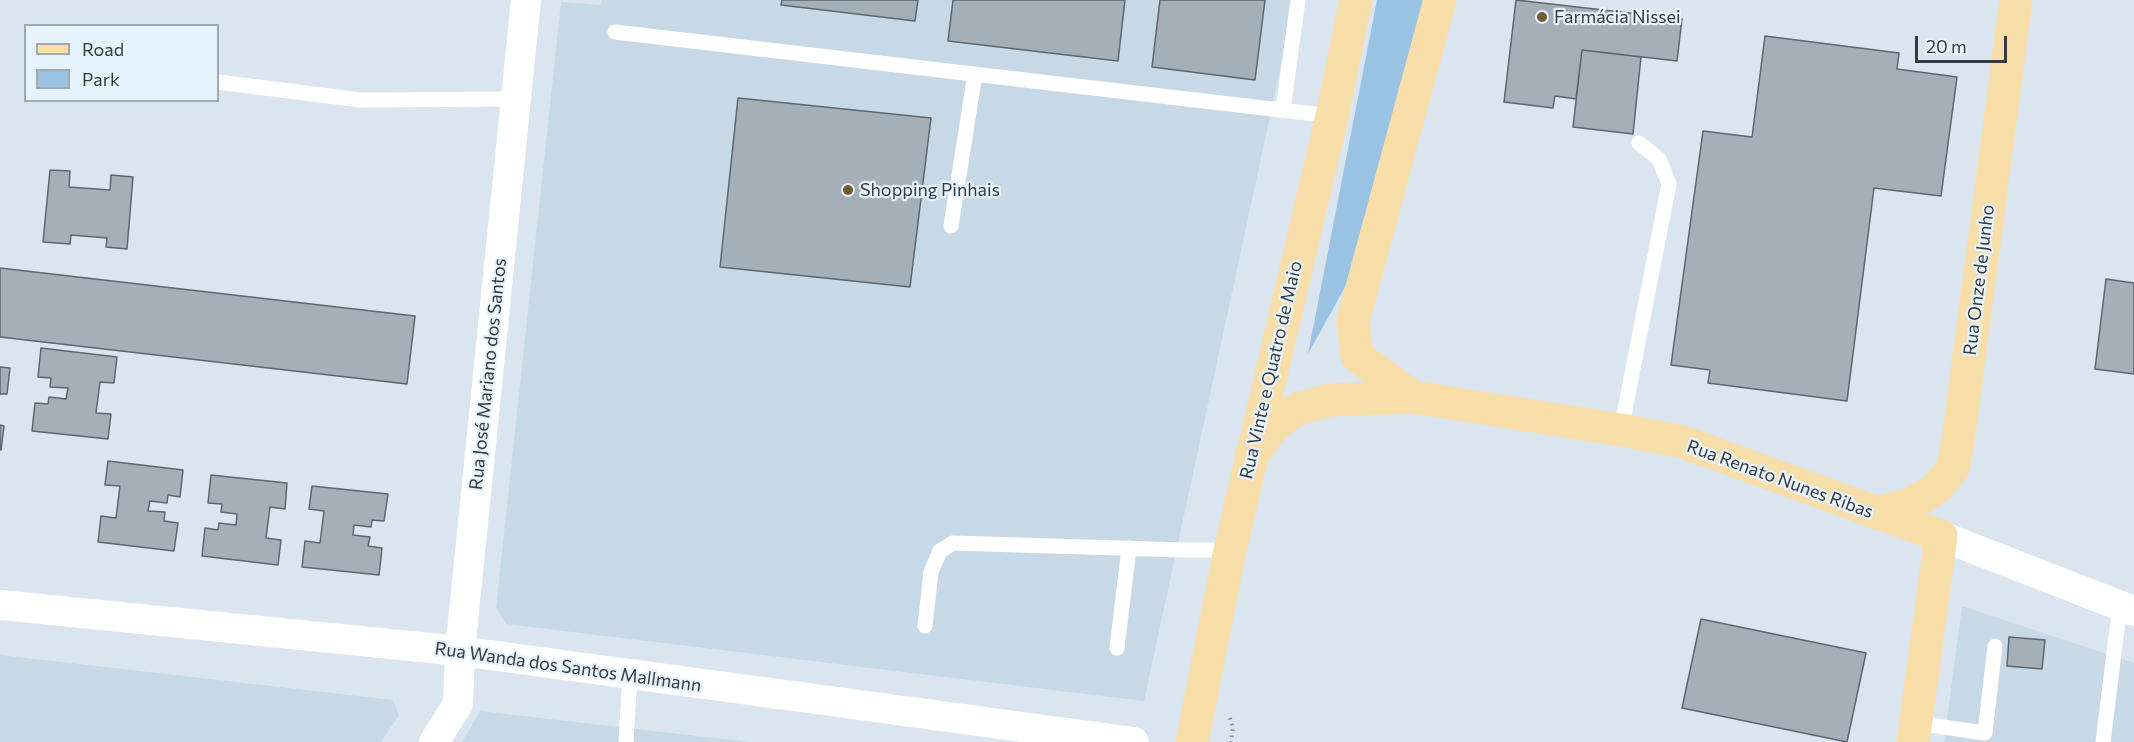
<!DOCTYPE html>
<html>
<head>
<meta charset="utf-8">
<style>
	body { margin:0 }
	#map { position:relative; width:2134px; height:742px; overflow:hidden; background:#dae5ef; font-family:Commissioner,sans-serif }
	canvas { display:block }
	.legend { position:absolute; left:24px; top:24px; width:195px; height:78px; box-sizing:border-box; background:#e7f3fc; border:2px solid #a0a9b0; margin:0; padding:8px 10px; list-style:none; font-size:18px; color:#363b3f }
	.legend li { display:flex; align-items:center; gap:12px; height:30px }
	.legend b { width:30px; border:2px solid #a0a9b0 }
	.scale { position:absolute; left:1915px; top:36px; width:92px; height:27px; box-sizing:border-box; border:3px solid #363b3f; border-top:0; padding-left:8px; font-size:18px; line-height:21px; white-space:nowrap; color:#363b3f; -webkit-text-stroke:4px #e7f3fc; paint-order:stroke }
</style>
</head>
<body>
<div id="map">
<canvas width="2134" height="742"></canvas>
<ul class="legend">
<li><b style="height:8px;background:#f8dea9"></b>Road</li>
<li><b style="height:16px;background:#9ac3e3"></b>Park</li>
</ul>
<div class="scale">20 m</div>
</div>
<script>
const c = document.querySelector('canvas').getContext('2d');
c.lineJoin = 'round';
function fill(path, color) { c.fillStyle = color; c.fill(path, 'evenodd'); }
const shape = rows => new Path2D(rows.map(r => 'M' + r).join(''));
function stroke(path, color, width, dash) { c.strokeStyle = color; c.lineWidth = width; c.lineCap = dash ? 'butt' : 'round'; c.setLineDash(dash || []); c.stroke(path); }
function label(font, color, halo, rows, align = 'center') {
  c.font = font + ' Commissioner,sans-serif'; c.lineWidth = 4.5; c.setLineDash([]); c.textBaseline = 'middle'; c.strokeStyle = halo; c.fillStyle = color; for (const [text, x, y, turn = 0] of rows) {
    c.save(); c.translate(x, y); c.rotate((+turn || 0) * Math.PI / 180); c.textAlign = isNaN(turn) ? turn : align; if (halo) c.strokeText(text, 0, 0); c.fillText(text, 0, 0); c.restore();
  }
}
fill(shape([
	[602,0,1295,0,1144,701,506,624,496,608,561,2,601,5],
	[1962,606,2134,663,2134,742,1944,742],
	[0,655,393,700,399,715,381,742,0,742],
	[480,711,749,742,462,742]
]), '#c7d9e7');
fill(shape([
	[1377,0,1428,0,1361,258,1308,354]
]), '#9ac3e3');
const building = shape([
	[782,0,918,0,915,21,781,5,782,0],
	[953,0,1125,0,1118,61,948,41,953,0],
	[1160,0,1265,0,1255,80,1152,67,1160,0],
	[1516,0,1682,19,1677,61,1582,50,1576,99,1555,96,1553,108,1504,102,1516,0],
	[1765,36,1899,53,1897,69,1957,77,1941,196,1874,188,1847,401,1708,383,1710,370,1671,365,1703,131,1752,137,1765,36],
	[1582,50,1641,57,1633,134,1573,127,1582,50],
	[738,98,931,118,910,287,720,267,738,98],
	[50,170,70,171,69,187,110,190,111,175,133,177,127,249,106,247,107,238,71,235,70,244,43,242,50,170],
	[0,268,415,316,407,384,0,337,0,268],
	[2106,279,2134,283,2134,374,2095,369,2106,279],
	[41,348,117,357,114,383,100,382,96,413,111,414,108,439,32,431,35,403,48,404,49,397,66,399,68,388,50,387,51,378,38,377,41,348],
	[0,367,10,368,7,394,0,394,0,367],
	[0,425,4,426,1,450,0,450,0,425],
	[108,461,183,470,180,497,168,495,167,503,150,501,148,511,165,512,164,521,178,523,174,551,98,542,101,516,116,518,120,486,105,485,108,461],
	[211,475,287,483,285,509,270,507,266,538,281,540,278,565,202,556,205,528,218,530,219,523,236,525,237,514,221,512,222,504,208,503,211,475],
	[312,486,388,494,384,521,372,520,371,527,354,525,353,535,370,537,368,546,382,548,379,575,302,567,305,541,320,543,324,511,309,509,312,486],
	[1701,619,1866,653,1847,742,1682,708,1701,619],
	[2009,637,2045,640,2042,669,2007,666,2009,637]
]);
fill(building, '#a4afb8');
stroke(building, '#5c666e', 1.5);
stroke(shape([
	[1230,718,1233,728,1231,742]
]), '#858d94', 4, [1.5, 4.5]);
stroke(shape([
	[615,32,1332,116],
	[218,82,360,100,516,99],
	[1283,110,1298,0],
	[951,226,975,74],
	[1621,430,1669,184,1659,159,1639,143],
	[925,626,931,572,940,551,953,543,1184,550,1230,550],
	[1117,648,1129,548],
	[1915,723,1985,733,1995,646],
	[626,742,630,675],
	[2103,742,2120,605]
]), '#fff', 15);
stroke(shape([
	[1941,536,2134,611],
	[0,605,460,651,1134,742],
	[434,742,458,704,460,651,526,0]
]), '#fff', 30);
stroke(shape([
	[1413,397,1357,356,1353,321,1440,0],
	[1251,456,1275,425,1297,409,1330,400,1413,397,1621,430,1683,442,1941,536,1913,742],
	[1875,513,1911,504,1936,489,1953,468,1958,441,2016,0],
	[1192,742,1230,550,1332,116,1356,0]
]), '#f8dea9', 33);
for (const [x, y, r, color] of [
	[1542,17,6,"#735c2c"],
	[848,190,6,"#735c2c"]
]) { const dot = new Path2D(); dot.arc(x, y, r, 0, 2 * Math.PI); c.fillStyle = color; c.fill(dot); stroke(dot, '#e7f3fc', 2); }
label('18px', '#363b3f', '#e7f3fc', [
	["Farmácia Nissei",1554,17],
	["Shopping Pinhais",860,190]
], 'left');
label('18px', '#363b3f', '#e7f3fc', [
	["Rua Onze de Junho",1979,280,-83],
	["Rua Vinte e Quatro de Maio",1271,370,-77],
	["Rua José Mariano dos Santos",488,374,-84],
	["Rua Renato Nunes Ribas",1780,479,20],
	["Rua Wanda dos Santos Mallmann",568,667,8]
]);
</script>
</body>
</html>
